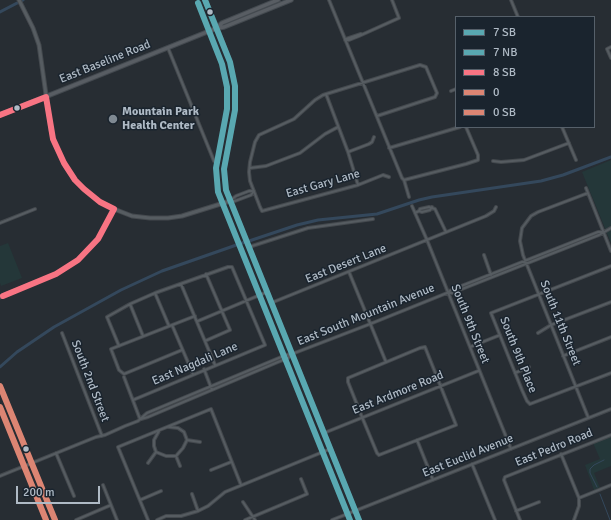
<!DOCTYPE html>
<html>
<head>
<meta charset="utf-8">
<style>
	body { margin:0 }
	#map { position:relative; width:611px; height:520px; overflow:hidden; background:#272d33; font-family:Signika,sans-serif }
	canvas { display:block }
	.legend { position:absolute; left:455px; top:16px; width:140px; height:112px; box-sizing:border-box; background:#1a242e; border:1px solid #56606a; margin:0; padding:5px 7px; list-style:none; font-size:12px; color:#afbac5 }
	.legend li { display:flex; align-items:center; gap:8px; height:20px }
	.legend b { width:20px; border:1px solid #56606a }
	.scale { position:absolute; left:16px; top:486px; width:84px; height:18px; box-sizing:border-box; border:2px solid #afbac5; border-top:0; padding-left:5px; font-size:12px; line-height:14px; white-space:nowrap; color:#afbac5; -webkit-text-stroke:3px #1a242e; paint-order:stroke }
</style>
</head>
<body>
<div id="map">
<canvas width="611" height="520"></canvas>
<ul class="legend">
<li><b style="height:5px;background:#59a8b1"></b>7 SB</li>
<li><b style="height:5px;background:#59a8b1"></b>7 NB</li>
<li><b style="height:5px;background:#f87483"></b>8 SB</li>
<li><b style="height:5px;background:#dc8573"></b>0</li>
<li><b style="height:5px;background:#dc8573"></b>0 SB</li>
</ul>
<div class="scale">200 m</div>
</div>
<script>
const c = document.querySelector('canvas').getContext('2d');
c.lineJoin = 'round';
function fill(path, color) { c.fillStyle = color; c.fill(path, 'evenodd'); }
const shape = rows => new Path2D(rows.map(r => 'M' + r).join(''));
function stroke(path, color, width, dash) { c.strokeStyle = color; c.lineWidth = width; c.lineCap = dash ? 'butt' : 'round'; c.setLineDash(dash || []); c.stroke(path); }
function label(font, color, halo, rows, align = 'center') {
  c.font = font + ' Signika,sans-serif'; c.lineWidth = 3; c.setLineDash([]); c.textBaseline = 'middle'; c.strokeStyle = halo; c.fillStyle = color; for (const [text, x, y, turn = 0] of rows) {
    c.save(); c.translate(x, y); c.rotate((+turn || 0) * Math.PI / 180); c.textAlign = isNaN(turn) ? turn : align; if (halo) c.strokeText(text, 0, 0); c.fillText(text, 0, 0); c.restore();
  }
}
fill(shape([
	[611,160,611,243,582,172],
	[8,243,22,278,1,286,0,283,0,246],
	[611,436,611,466,594,473,600,488,594,490,585,465,600,459,593,443]
]), '#243739');
stroke(shape([
	[597,487,590,473,590,469,594,465,604,460],
	[600,494,610,520]
]), '#34485c', 1);
stroke(shape([
	[0,12,23,0],
	[249,241,297,225,318,220,377,214,419,200,432,197,541,181,563,175,611,157],
	[0,367,17,352,54,327,121,290,162,271,245,242]
]), '#34485c', 3);
const minor = shape([
	[329,0,402,178,404,180,409,197],
	[511,0,518,17],
	[346,39,361,34],
	[345,40,349,40,359,36,399,18,392,0],
	[611,47,607,49,611,58],
	[168,48,214,161],
	[451,91,456,89],
	[326,94,348,152,358,185],
	[377,116,435,97,437,93,426,67,420,65,323,95,315,100,294,119,259,135,255,142,250,162,249,172,250,181,260,207,262,211,358,185,383,175,389,177],
	[562,127,576,160],
	[389,148,460,127],
	[348,152,369,144,372,142,374,137],
	[493,161,501,162,524,160,569,143],
	[250,168,266,166,300,153,325,134,338,127],
	[404,180,466,164,478,160,478,155,466,127],
	[586,188,611,251],
	[588,193,538,212,531,216,522,228,520,241,523,255,588,417],
	[231,200,236,196,249,191,254,191],
	[230,201,235,201,251,195,254,191],
	[412,206,427,240,511,449],
	[419,211,422,212,430,210,432,207],
	[415,213,419,211,420,209,429,207,435,209,446,232],
	[0,223,35,209],
	[249,247,308,228,373,219],
	[484,255,491,275],
	[611,266,491,313,522,390,527,401,530,404,611,373],
	[349,272,386,362],
	[181,284,215,365],
	[155,293,169,326],
	[447,293,452,293,599,235,611,228],
	[271,303,486,216,494,211,496,207],
	[130,304,143,336],
	[198,321,267,292],
	[172,325,193,374],
	[62,333,102,436],
	[538,333,551,325,611,302],
	[205,341,230,330,206,274],
	[119,346,107,317,130,304,155,293,228,267,232,267,265,345,133,400],
	[425,347,456,425,379,455,377,453,362,417,348,382,348,378,420,348,425,347],
	[470,347,500,335],
	[182,350,124,374,119,370,111,349,195,316],
	[563,356,611,337],
	[204,369,212,390],
	[515,373,529,367],
	[124,377,140,419],
	[141,419,148,417,278,362,288,358,291,355],
	[159,431,154,440,154,446,156,452,166,456,176,456,183,448,187,440,184,432,178,428,169,427],
	[324,433,478,371],
	[187,440,200,442],
	[417,440,433,480],
	[56,453,74,496],
	[561,454,579,498,579,506,574,520],
	[176,456,180,466],
	[148,463,156,452],
	[472,464,495,520],
	[211,470,231,462],
	[0,476,96,437,105,435,125,426,138,421,147,413,286,355,292,354,370,324,447,293,451,290,598,232,603,232],
	[103,485,117,520],
	[192,494,198,511],
	[579,498,611,485],
	[140,500,161,491],
	[243,502,255,520],
	[516,511,539,502],
	[76,520,111,505],
	[148,520,118,447,211,409,241,485],
	[157,520,166,516,181,516,198,511,208,506,225,492,330,449],
	[245,520,307,494,301,479],
	[332,520,611,409],
	[520,520,504,480,505,477,611,435]
]);
const tertiary = shape([
	[19,0,33,28,39,45,51,130,54,142,66,167,75,180,84,189,100,202,114,209,132,216,150,218,168,218,182,216,230,201],
	[0,297,56,274,78,260,98,239,114,209]
]);
const secondary = shape([
	[217,28,230,62,235,86,235,110,224,169,226,190,359,520],
	[0,386,55,520]
]);
const primary = shape([
	[205,0,217,28],
	[217,28,222,23,278,0],
	[0,115,217,28,224,27,291,0]
]);
stroke(minor, '#44494e', 4);
stroke(tertiary, '#44494e', 5);
stroke(secondary, '#44494e', 5);
stroke(primary, '#444a50', 5.5);
stroke(minor, '#565c61', 2);
stroke(tertiary, '#565c61', 3);
stroke(secondary, '#5a5f66', 3);
stroke(primary, '#585d63', 3.5);
stroke(shape([
	[205,0,230,62,235,86,235,110,224,169,226,190,359,520]
]), '#59a8b1', 6);
stroke(shape([
	[198,3,222,64,227,87,227,109,216,168,218,192,350,520]
]), '#59a8b1', 6);
stroke(shape([
	[0,115,46,97,53,139,64,163,75,180,84,189,100,202,114,209,98,239,78,260,56,274,3,296]
]), '#f87483', 6);
stroke(shape([
	[0,386,55,520]
]), '#dc8573', 6);
stroke(shape([
	[0,407,46,520]
]), '#dc8573', 6);
for (const [x, y, r, color] of [
	[210,12,3.5,"#afbac5"],
	[17,108,3.5,"#afbac5"],
	[113,119,5,"#7f8992"],
	[26,449,3.5,"#afbac5"]
]) { const dot = new Path2D(); dot.arc(x, y, r, 0, 2 * Math.PI); c.fillStyle = color; c.fill(dot); stroke(dot, '#1a242e', 1.5); }
label('12px', '#afbac5', '#1a242e', [
	["East Baseline Road",105,62,-22],
	["East Gary Lane",323,184,-16],
	["East Desert Lane",346,264,-22],
	["East South Mountain Avenue",366,315,-22],
	["South 11th Street",560,323,68],
	["South 9th Street",470,324,68],
	["South 9th Place",518,355,68],
	["East Nagdali Lane",195,364,-23],
	["South 2nd Street",90,381,69],
	["East Ardmore Road",398,393,-22],
	["East Pedro Road",554,448,-22],
	["East Euclid Avenue",468,456,-22]
]);
label('bold 12px', '#afbac5', '#1a242e', [
	["Mountain Park",122,112],
	["Health Center",122,126]
], 'left');
</script>
</body>
</html>
